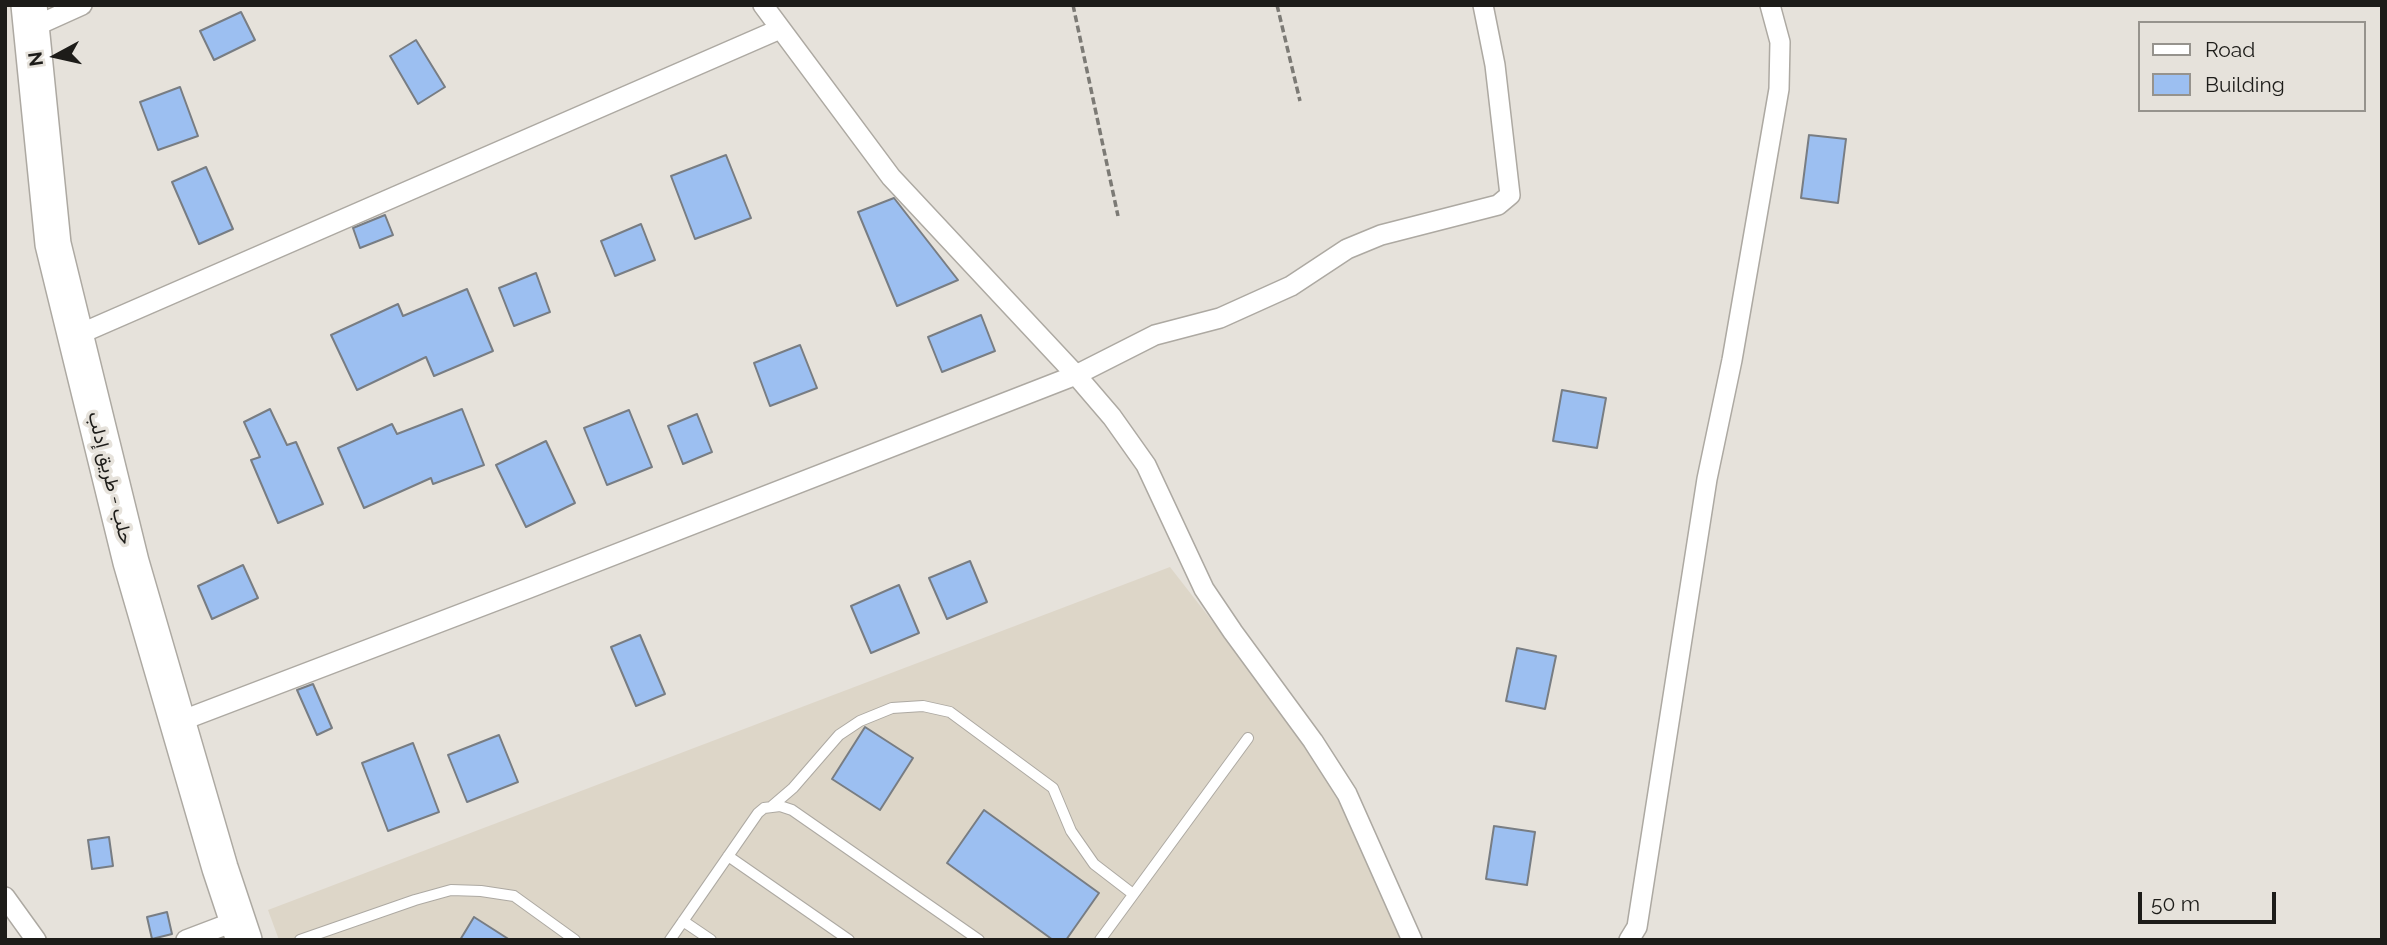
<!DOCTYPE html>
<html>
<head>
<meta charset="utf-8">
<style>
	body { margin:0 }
	#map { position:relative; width:2387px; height:945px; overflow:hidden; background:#e6e2db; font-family:Raleway,sans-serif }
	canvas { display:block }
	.frame { position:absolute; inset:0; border:7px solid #1d1c19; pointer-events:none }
	.legend { position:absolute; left:2138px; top:21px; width:228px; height:91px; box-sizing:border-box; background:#e6e2db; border:2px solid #96938d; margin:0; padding:9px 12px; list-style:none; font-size:21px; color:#1d1c19 }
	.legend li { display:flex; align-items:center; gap:14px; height:35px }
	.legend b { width:35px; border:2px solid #96938d }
	.north { position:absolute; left:21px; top:21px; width:70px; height:70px; -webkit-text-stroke:5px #e6e2db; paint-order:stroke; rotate:262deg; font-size:19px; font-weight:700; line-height:28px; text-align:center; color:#1d1c19 }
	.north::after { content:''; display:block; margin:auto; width:24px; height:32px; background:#1d1c19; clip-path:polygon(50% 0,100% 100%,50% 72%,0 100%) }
	.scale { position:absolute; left:2138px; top:892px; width:138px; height:32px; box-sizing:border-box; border:4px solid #1d1c19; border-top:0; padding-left:9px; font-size:21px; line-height:24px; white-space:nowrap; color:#1d1c19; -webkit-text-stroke:5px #e6e2db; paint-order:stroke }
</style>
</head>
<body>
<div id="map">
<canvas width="2387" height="945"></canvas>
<div class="frame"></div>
<ul class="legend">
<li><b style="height:9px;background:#fff"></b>Road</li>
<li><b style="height:19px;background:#9cbff1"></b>Building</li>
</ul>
<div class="north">N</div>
<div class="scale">50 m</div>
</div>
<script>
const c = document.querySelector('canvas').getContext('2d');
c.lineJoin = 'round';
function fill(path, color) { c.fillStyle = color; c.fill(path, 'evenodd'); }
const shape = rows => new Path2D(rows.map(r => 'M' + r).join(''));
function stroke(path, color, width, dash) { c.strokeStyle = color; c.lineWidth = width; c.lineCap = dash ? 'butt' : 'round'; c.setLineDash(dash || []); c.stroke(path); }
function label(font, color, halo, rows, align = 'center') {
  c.font = font + ' Raleway,Vazirmatn,sans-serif'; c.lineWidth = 7; c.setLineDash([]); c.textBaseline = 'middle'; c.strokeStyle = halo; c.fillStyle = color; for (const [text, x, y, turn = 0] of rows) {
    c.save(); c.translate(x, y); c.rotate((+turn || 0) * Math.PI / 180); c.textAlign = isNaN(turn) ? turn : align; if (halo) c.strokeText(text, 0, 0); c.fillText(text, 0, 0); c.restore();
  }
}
fill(shape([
	[1170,567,1357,807,1405,940,279,940,268,910]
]), '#ddd6c8');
const building = shape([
	[241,12,255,40,214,60,200,31,241,12],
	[416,40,445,87,418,104,390,56,416,40],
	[180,87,198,136,158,150,140,102,180,87],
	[1809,135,1846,139,1838,203,1801,198,1809,135],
	[726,155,751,218,695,239,671,176,726,155],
	[206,167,233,229,199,244,172,182,206,167],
	[894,198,958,280,897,306,858,212,894,198],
	[385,215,393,235,360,248,353,228,385,215],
	[641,224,655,260,615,276,601,241,641,224],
	[536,273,550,312,514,326,499,288,536,273],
	[467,289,493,351,434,376,426,357,357,390,331,335,398,304,403,316,467,289],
	[981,315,995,351,942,372,928,337,981,315],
	[800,345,817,388,770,406,754,363,800,345],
	[1562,390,1606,398,1597,448,1553,441,1562,390],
	[270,409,287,445,296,442,323,504,278,523,251,460,260,457,244,422,270,409],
	[462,409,484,465,433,484,431,478,364,508,338,448,392,424,397,434,462,409],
	[629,410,652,467,607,485,584,428,629,410],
	[697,414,712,452,683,464,668,426,697,414],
	[546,441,575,503,526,527,496,465,546,441],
	[970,561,987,602,947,619,929,578,970,561],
	[243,565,258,598,212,619,198,586,243,565],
	[899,585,919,633,871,653,851,606,899,585],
	[640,635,665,694,636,706,611,647,640,635],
	[1517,648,1556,656,1545,709,1506,701,1517,648],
	[313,684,332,728,317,735,297,690,313,684],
	[865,727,913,758,880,810,832,779,865,727],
	[499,735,518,782,467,802,448,755,499,735],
	[413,743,439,812,388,831,362,763,413,743],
	[984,810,1099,893,1066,940,1053,940,947,863,984,810],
	[1494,826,1535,832,1527,885,1486,879,1494,826],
	[109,837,113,866,92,869,88,840,109,837],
	[167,912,172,934,152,939,147,917,167,912],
	[474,917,510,940,460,940,474,917]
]);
fill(building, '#9cbff1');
stroke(building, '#787d83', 2);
const lane = shape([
	[772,806,793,788,839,735,860,721,892,708,923,706,950,712,1053,788,1071,831,1094,864,1133,894],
	[728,856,849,940],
	[683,921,711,940],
	[300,940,415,900,451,890,481,891,514,896,575,940],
	[670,940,758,813,764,808,780,806,792,810,979,940],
	[1100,940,1248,738]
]);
const street = shape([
	[763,5,891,177,1076,375,1112,417,1146,465,1204,589,1233,632,1313,741,1347,794,1412,940],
	[31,28,82,5],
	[75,336,780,29],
	[178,722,529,588,1076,375,1155,335,1220,318,1291,286,1347,249,1381,235,1498,205,1510,195,1495,65,1483,5],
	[5,897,36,940],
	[186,940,236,921],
	[1629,940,1637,927,1707,479,1732,360,1779,89,1780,42,1770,5]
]);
const highway = shape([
	[29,5,53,244,131,562,220,868,244,940]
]);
stroke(lane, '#ada9a2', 12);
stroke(street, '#ada9a2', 22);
stroke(highway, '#ada9a2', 38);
stroke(shape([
	[1073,5,1118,216],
	[1277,5,1300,101]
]), '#7c7a75', 3.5, [7, 3.5]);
stroke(lane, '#fff', 10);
stroke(street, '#fff', 19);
stroke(highway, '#fff', 35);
label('19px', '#1d1c19', '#e6e2db', [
	["حلب - طريق إدلب",110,478,76]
]);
</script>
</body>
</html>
